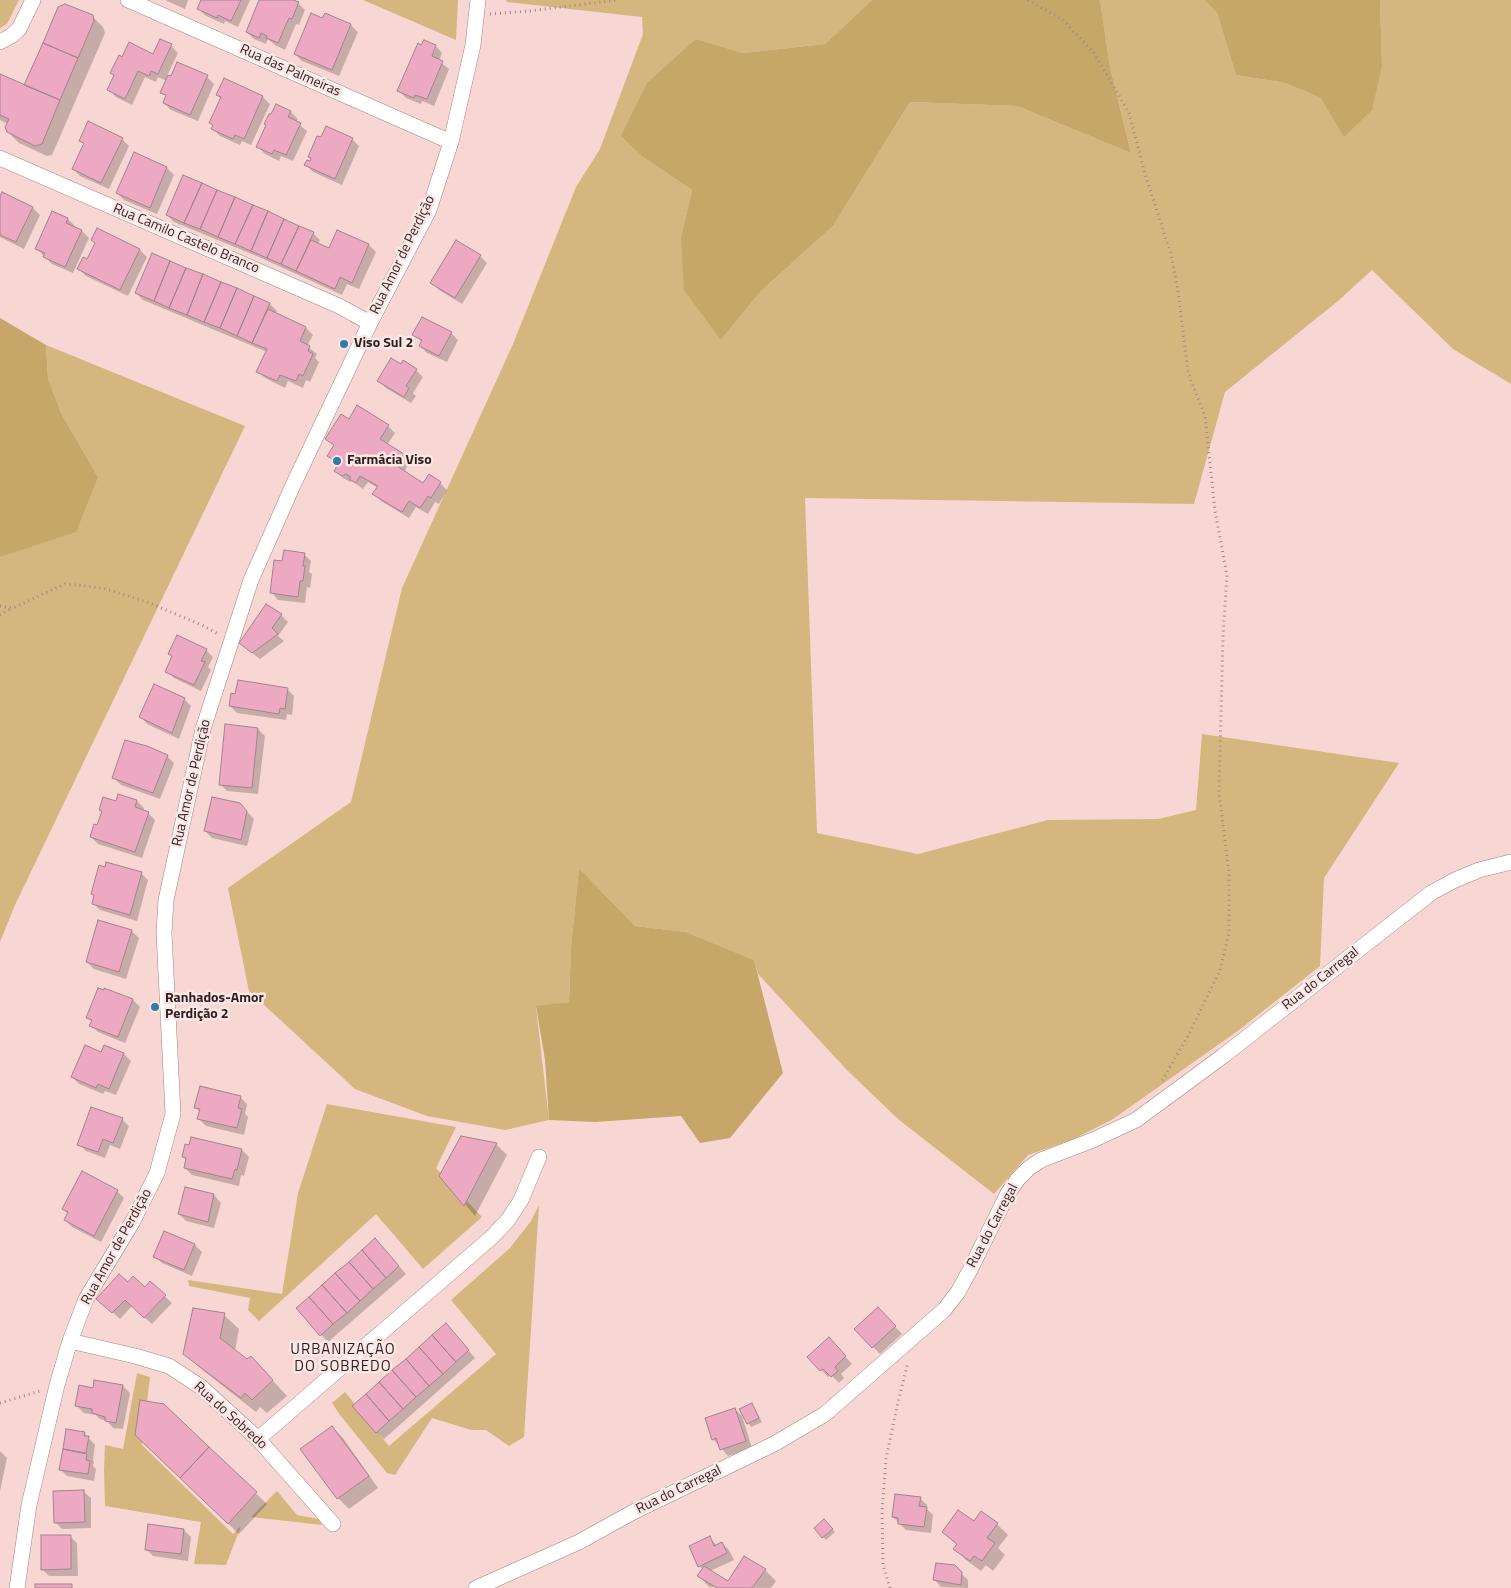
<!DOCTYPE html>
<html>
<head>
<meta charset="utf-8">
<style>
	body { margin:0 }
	canvas { display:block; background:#f8d6d3 }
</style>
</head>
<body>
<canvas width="1511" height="1588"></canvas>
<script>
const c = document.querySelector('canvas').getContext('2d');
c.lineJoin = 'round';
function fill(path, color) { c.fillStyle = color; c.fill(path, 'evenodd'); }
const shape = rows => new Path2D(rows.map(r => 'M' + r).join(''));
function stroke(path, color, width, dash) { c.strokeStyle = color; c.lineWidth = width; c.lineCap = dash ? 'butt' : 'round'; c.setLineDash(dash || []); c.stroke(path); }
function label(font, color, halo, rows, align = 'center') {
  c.font = font + ' "Titillium Web",sans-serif'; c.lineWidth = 5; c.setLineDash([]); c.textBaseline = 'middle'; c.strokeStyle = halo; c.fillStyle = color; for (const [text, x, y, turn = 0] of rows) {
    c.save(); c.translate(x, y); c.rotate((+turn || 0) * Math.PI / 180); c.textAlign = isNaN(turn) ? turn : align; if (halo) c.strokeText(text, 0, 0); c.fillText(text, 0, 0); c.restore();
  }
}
fill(shape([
	[0,0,19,0,7,24,0,28],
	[363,0,458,0,456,40],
	[506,0,872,0,825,44,743,53,696,39,643,157,692,190,681,237,721,340,761,291,833,226,910,102,1017,106,1131,153,1110,67,1100,0,1204,0,1217,13,1236,75,1285,83,1321,98,1382,65,1380,0,1511,0,1511,384,1453,349,1372,270,1338,301,1225,392,1194,504,805,498,817,833,918,854,1048,820,1158,819,1196,810,1202,734,1399,763,1324,878,1320,966,1239,1030,1113,1119,1074,1139,1028,1155,994,1194,898,1119,847,1070,758,974,754,960,686,932,635,926,579,868,571,947,569,1002,536,1007,549,1120,505,1130,427,1116,355,1089,249,991,228,888,351,802,402,588,513,344,576,187,600,149,643,34,642,17,507,2],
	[46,345,245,426,15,905,0,942,0,557,98,477,61,413,48,378],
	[327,1104,456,1127,436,1168,482,1217,423,1269,376,1214,259,1321,248,1310,250,1298,189,1286,188,1280,282,1294,298,1193],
	[539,1205,524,1437,509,1446,486,1430,471,1430,432,1418,395,1475,387,1473,340,1415,332,1403,345,1392,389,1446,496,1354,451,1300,510,1248,531,1221],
	[137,1373,150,1377,142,1445,233,1534,241,1526,226,1565,194,1564,201,1522,105,1506,104,1470,105,1445,123,1449],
	[277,1491,297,1515,318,1519,322,1525,251,1517]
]), '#d5b67e');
fill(shape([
	[872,0,1100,0,1110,67,1131,153,1017,106,910,102,833,226,761,291,721,340,684,290,681,237,692,190,643,157,621,136,647,83,696,39,743,53,825,44],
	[1204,0,1380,0,1382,65,1372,110,1344,137,1321,98,1285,83,1236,75,1217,13],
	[0,318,46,345,48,378,61,413,98,477,76,532,0,557],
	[579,868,635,926,686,932,754,960,783,1073,730,1138,700,1143,681,1116,595,1122,549,1120,545,1060,536,1006,569,1002,571,947]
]), '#c7a66a');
fill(shape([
	[165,0,188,0,185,9],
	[203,0,250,0,238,27,225,21,224,24,206,16,199,9],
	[261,0,290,0,298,3,305,10,299,25,296,24,285,50,275,45,268,39,266,44,254,39,247,32],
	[325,15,351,25,358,32,339,76,302,61,295,54,323,20],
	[92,16,103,27,105,33,52,155,47,156,19,143,8,132,8,124,0,120,0,75,24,86],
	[171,46,178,53,167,76,172,78,207,77,214,84,198,121,171,110,164,103,167,97,162,92,167,81,158,77,156,82,145,77,132,105,116,97,109,90,115,76,112,73,123,59,154,55],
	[422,46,436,46,442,53,439,61,449,69,434,106,422,101,421,104,406,98,399,91],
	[434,47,436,47,430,62],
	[224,80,263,97,270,104,251,145,242,141,240,145,220,136,213,129,214,126,210,122,221,99,217,95],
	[291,112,298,119,296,122,307,131,293,161,281,156,279,161,265,154,258,147,267,126,265,124],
	[122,139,129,146,109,189,80,176,73,169,85,145,81,140],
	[352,139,359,146,342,185,313,172,306,165,311,163,312,160,309,157],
	[167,168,174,175,157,214,124,200,117,193],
	[3,194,33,208,40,215,24,249,0,237,0,199],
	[53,212,68,219,75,226,74,228,82,231,89,238,73,273,52,264,36,248],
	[167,215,313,233,320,240,318,244,330,250,338,232,369,245,376,252,359,289,347,284,342,295,259,257,174,222],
	[97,230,140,250,147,257,128,296,86,276,79,269,88,261,96,244],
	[480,256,487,263,462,304,439,290,432,283],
	[136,293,270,304,277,311,276,314,306,328,313,335,307,346,317,354,315,358,319,362,310,382,306,380,303,388,288,381,285,388,265,378,258,371,267,352,143,300],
	[451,333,458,340,447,362,427,353,420,346,422,342,414,335],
	[402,366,416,370,423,377,413,393,416,396,411,403,386,388,379,381],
	[349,421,388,426,395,433,387,445,403,455,410,462,404,472,424,484,429,476,440,483,447,490,439,504,435,502,428,514,416,507,409,518,381,501,374,494,378,488,368,482,363,489,352,481,350,482,343,478,336,471,340,465,329,456,334,446,327,439],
	[304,554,311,561,309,572,312,574,310,588,307,587,305,603,278,600,271,592,284,563],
	[281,615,288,622,278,636,284,641,260,659,247,649],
	[206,650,213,657,208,667,211,670,201,691,174,678,167,671,173,658,169,654],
	[287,689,294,696,292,715,287,714,286,720,237,713,230,706],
	[184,699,191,706,179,739,147,724,140,716],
	[258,729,265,736,258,794,227,791,220,784],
	[167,756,174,763,160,799,121,785,114,778],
	[137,801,144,808,143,811,148,813,155,820,142,858,98,844,91,837,98,827,103,812,100,809,117,803],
	[240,804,254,819,247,846,212,838,205,831],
	[141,873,148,880,137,921,100,910,93,903,95,896,93,894],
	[132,931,139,938,126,979,94,969,87,962],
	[105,989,133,1000,140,1007,125,1043,98,1032,91,1025,92,1022,88,1017],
	[105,1046,124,1054,131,1061,116,1095,105,1091,103,1094,79,1084,72,1077,102,1054],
	[240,1097,247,1104,245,1114,248,1117,244,1135,206,1126,199,1119,200,1112,196,1108],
	[122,1119,129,1126,120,1149,110,1145,105,1158,86,1151,79,1144],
	[496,1144,507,1155,475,1216,441,1176],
	[242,1150,249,1157,244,1176,241,1175,239,1186,192,1175,185,1168,187,1160,184,1157],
	[82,1173,117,1191,124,1198,101,1242,72,1227,65,1220,68,1214,63,1209],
	[185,1188,214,1195,221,1203,214,1228,186,1221,179,1214],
	[165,1233,195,1245,202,1252,192,1276,162,1263,155,1256],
	[382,1247,406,1274,328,1342,297,1309],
	[150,1283,172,1303,152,1324,132,1306,120,1319,98,1299,128,1284,145,1289],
	[224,1315,239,1329,235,1351,265,1372,287,1396,267,1413,260,1407,256,1412,200,1368,185,1353],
	[885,1316,902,1334,880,1354,856,1329],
	[453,1332,475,1358,384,1439,377,1432],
	[835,1345,852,1364,841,1374,844,1378,839,1383,831,1375,828,1377,809,1357],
	[123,1386,130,1393,123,1429,113,1428,107,1421,100,1419,96,1415,84,1413,77,1406,94,1390],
	[752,1404,762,1422,751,1427,741,1410],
	[164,1405,267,1504,239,1534,147,1446],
	[735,1409,742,1416,752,1448,728,1456,713,1439],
	[332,1427,343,1438,378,1488,349,1509,338,1498,302,1449],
	[67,1430,84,1433,95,1445,93,1460,94,1462,93,1466,96,1469,94,1481,67,1476,60,1469],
	[0,1451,7,1458,0,1491],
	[83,1491,91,1498,91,1528,62,1529,55,1522],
	[920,1498,927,1505,927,1509,933,1515,931,1533,906,1530,893,1517],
	[824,1520,835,1532,826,1540,815,1528],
	[997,1524,1008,1535,998,1548,1005,1555,993,1571,986,1565,981,1571,966,1560,955,1549,958,1545,943,1532],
	[184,1530,191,1537,188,1561,153,1556,146,1549],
	[70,1536,77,1543,78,1576,49,1576,42,1569],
	[710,1538,717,1546,722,1543,729,1550,734,1560,710,1571,728,1583,745,1557,765,1570,776,1581,771,1588,709,1587,699,1576,703,1569,699,1566],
	[961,1573,968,1580,968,1588,941,1587,934,1579]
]), '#0003');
const building = shape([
	[201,0,241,0,231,21,218,15,217,18,197,9,201,0],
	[259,0,293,0,299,2,292,19,289,18,278,43,266,38,267,36,261,33,259,38,246,32,259,0],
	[65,4,93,15,94,21,78,58,43,43,58,7,65,4],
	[311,13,322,18,325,13,351,24,332,70,294,54,311,13],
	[160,39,172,44,158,74,151,71,149,76,138,71,125,99,107,90,114,75,110,73,119,55,122,57,129,42,153,54,160,39],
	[424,40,436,45,432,56,443,61,427,99,415,95,414,98,397,91,418,43,421,45,424,40],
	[43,43,78,58,60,100,24,85,43,43],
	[177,62,208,75,190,115,163,103,166,95,160,93,168,75,171,76,177,62],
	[0,74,60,100,42,144,35,146,7,132,5,127,9,119,0,115,0,74],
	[224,78,263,96,244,139,235,135,233,139,211,129,213,125,209,123,221,97,216,95,224,78],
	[276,104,291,111,288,117,301,123,286,155,274,150,272,154,256,147,266,125,264,124,269,114,271,114,276,104],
	[88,121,123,138,101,183,72,169,84,143,79,141,88,121],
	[326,126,353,138,335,179,304,165,307,160,310,161,311,158,308,157,317,136,321,137,326,126],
	[134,152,167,167,150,208,116,193,134,152],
	[183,175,202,183,184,223,166,215,183,175],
	[202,183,217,190,200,229,184,223,202,183],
	[217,190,235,197,218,237,200,229,217,190],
	[2,192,33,207,16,242,0,235,0,196,2,192],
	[235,197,253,205,235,244,218,237,235,197],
	[253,205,268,211,251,251,235,244,253,205],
	[52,211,68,218,66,223,82,230,65,267,43,257,45,253,35,249,52,211],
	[268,211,284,219,267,258,251,251,268,211],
	[284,219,299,226,281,264,267,258,284,219],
	[299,226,314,232,296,271,281,264,299,226],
	[97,228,140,249,120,290,77,269,83,257,87,259,95,243,91,240,97,228],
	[337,230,369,244,352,283,340,277,335,289,296,271,311,240,329,248,337,230],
	[456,240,481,255,455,298,430,283,456,240],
	[152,253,170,261,154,301,135,293,152,253],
	[170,261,186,268,169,308,154,301,170,261],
	[186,268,203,274,187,315,169,308,186,268],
	[203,274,221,282,204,322,187,315,203,274],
	[221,282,237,288,220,328,204,322,221,282],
	[237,288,254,296,237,336,220,328,237,288],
	[254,296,270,303,252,343,237,336,254,296],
	[268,309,306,327,300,341,310,346,308,351,313,354,303,376,299,374,296,381,280,375,277,381,256,372,267,349,252,343,268,309],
	[422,317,452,332,439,356,419,346,422,340,412,335,422,317],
	[391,358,401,364,403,360,417,369,406,386,409,388,404,397,377,381,391,358],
	[357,405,389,425,380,439,404,454,397,466,423,483,429,474,441,482,431,498,428,496,420,508,409,501,402,512,372,494,378,486,360,476,356,483,349,479,351,477,346,474,342,476,334,471,339,463,327,456,334,445,325,439,341,414,349,419,357,405],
	[284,550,305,553,303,566,305,566,303,581,300,581,298,597,270,593,274,560,282,561,284,550],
	[266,604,282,614,272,628,278,634,252,653,239,643,266,604],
	[177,635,207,649,201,661,205,662,194,685,165,672,172,656,168,654,177,635],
	[238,680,288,688,285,709,280,708,279,714,229,706,231,693,235,694,238,680],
	[154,684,185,698,172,733,139,717,154,684],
	[225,724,258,728,252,788,219,785,225,724],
	[125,740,147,746,168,755,153,793,112,778,125,740],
	[118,794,137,800,135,807,149,812,135,852,90,837,94,824,97,825,102,811,99,810,103,797,116,801,118,794],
	[212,797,240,803,247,811,241,840,204,831,212,797],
	[106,862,142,872,130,915,92,904,94,895,91,894,99,865,105,867,106,862],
	[98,920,132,930,119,972,86,962,98,920],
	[98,988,104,990,104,988,133,999,118,1037,89,1026,92,1020,86,1018,98,988],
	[85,1045,101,1052,104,1045,124,1053,109,1089,98,1084,96,1088,71,1077,85,1045],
	[200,1086,241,1096,238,1108,242,1109,237,1128,197,1119,200,1109,194,1108,200,1086],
	[91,1107,123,1118,113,1143,103,1139,98,1152,77,1145,91,1107],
	[461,1136,497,1143,464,1206,439,1176,461,1136],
	[191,1137,242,1149,237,1170,235,1169,232,1179,184,1168,186,1158,182,1157,185,1144,189,1145,191,1137],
	[82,1171,118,1190,94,1236,64,1220,68,1212,62,1209,82,1171],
	[185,1187,214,1194,208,1222,178,1214,185,1187],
	[164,1231,195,1244,184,1270,153,1257,164,1231],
	[375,1238,399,1266,386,1278,362,1250,375,1238],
	[362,1250,386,1278,373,1289,349,1262,362,1250],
	[349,1262,373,1289,360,1301,335,1273,349,1262],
	[335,1273,360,1301,347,1313,322,1285,335,1273],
	[119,1274,128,1282,133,1276,145,1287,150,1281,166,1295,144,1318,125,1300,112,1313,96,1299,119,1274],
	[322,1285,347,1313,333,1324,309,1297,322,1285],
	[309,1297,333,1324,320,1336,296,1308,309,1297],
	[878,1307,896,1326,872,1348,854,1329,878,1307],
	[193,1308,225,1313,220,1338,247,1359,251,1356,273,1380,252,1400,245,1393,241,1398,183,1354,193,1308],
	[446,1323,469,1350,456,1362,432,1335,446,1323],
	[432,1335,456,1362,443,1374,419,1347,432,1335],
	[829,1337,846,1356,835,1367,838,1371,831,1377,823,1369,820,1371,807,1357,829,1337],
	[419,1347,443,1374,429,1386,406,1359,419,1347],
	[406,1359,429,1386,416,1397,392,1370,406,1359],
	[392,1370,416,1397,403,1409,379,1382,392,1370],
	[94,1380,123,1385,116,1423,105,1421,105,1417,92,1413,92,1409,75,1406,79,1385,93,1388,94,1380],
	[379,1382,403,1409,389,1421,366,1394,379,1382],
	[366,1394,389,1421,376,1433,352,1406,366,1394],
	[140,1400,164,1404,209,1447,180,1478,135,1435,140,1400],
	[752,1403,759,1418,747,1424,739,1409,752,1403],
	[735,1408,746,1441,720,1450,716,1438,712,1440,705,1418,735,1408],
	[332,1426,369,1476,337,1499,300,1449,332,1426],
	[66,1429,85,1432,84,1436,89,1436,86,1453,63,1449,66,1429],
	[209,1447,257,1492,228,1524,180,1478,209,1447],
	[63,1449,87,1454,86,1460,90,1461,88,1474,59,1470,63,1449],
	[84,1490,85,1522,54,1523,53,1491,84,1490],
	[895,1494,921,1497,919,1506,927,1507,924,1527,898,1524,898,1518,892,1517,895,1494],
	[958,1510,974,1521,981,1511,998,1523,987,1538,995,1543,982,1561,974,1556,970,1561,953,1549,957,1544,942,1532,958,1510],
	[824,1519,833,1529,822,1538,814,1528,824,1519],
	[148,1524,184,1529,181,1554,145,1550,148,1524],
	[41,1535,71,1535,71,1569,41,1570,41,1535],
	[710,1536,714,1546,722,1542,727,1553,698,1567,689,1546,710,1536],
	[744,1556,766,1569,752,1588,717,1588,697,1576,704,1566,728,1581,744,1556],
	[936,1563,955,1565,962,1572,961,1585,933,1580,936,1563],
	[35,1584,72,1584,72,1588,35,1588,35,1584]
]);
fill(building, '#eea9c2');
stroke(building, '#a1838d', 1);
const minor = shape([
	[128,0,451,142],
	[0,42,11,36,19,29,33,0],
	[0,158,339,306,370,323],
	[70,1341,135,1356,169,1366,201,1387,258,1439,333,1524],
	[258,1439,492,1237,508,1220,521,1200,539,1157],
	[17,1588,29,1505,57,1385,70,1341,86,1299,133,1221,157,1173,173,1114,164,933,166,900,203,729,251,580,294,483,370,323,429,210,451,142,473,45,478,0],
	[476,1588,579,1542,635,1511,774,1444,825,1414,944,1310,958,1292,970,1270,1008,1193,1018,1179,1029,1168,1041,1160,1093,1140,1136,1120,1223,1056,1431,893,1455,880,1479,870,1511,862]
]);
stroke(minor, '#a38481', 16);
stroke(shape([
	[1028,0,1063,20,1094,53,1129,113,1145,174,1171,254,1178,291,1188,373,1205,416,1215,511,1227,575,1223,636,1219,793,1229,872,1229,933,1220,970,1189,1034,1162,1081],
	[490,14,529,11,617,0],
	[0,606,13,608,65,584,87,586,106,589,147,602,204,626,218,634],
	[0,615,12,608],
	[0,1403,40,1391],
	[890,1588,883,1565,882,1512,886,1459,898,1402,908,1362]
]), '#a08785', 3, [1, 4]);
stroke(minor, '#fff', 15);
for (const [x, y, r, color] of [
	[344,344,5,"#2f7bae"],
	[337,461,5,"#2f7bae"],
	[155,1007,5,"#2f7bae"]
]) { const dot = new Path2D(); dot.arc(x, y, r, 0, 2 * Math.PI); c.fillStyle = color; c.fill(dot); stroke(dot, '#fce7e5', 2); }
label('14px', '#2b1f1e', '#fce7e5', [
	["Rua das Palmeiras",290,71,24],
	["Rua Camilo Castelo Branco",186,239,23],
	["Rua Amor de Perdição",403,255,-64],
	["Rua Amor de Perdição",192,783,-77],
	["Rua do Carregal",1321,979,-38],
	["Rua do Carregal",993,1226,-62],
	["Rua Amor de Perdição",117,1247,-61],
	["Rua do Sobredo",230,1416,42],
	["Rua do Carregal",679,1490,-26]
]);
label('bold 14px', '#2b1f1e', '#fce7e5', [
	["Viso Sul 2",354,344],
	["Farmácia Viso",347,461],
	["Ranhados-Amor",165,999],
	["Perdição 2",165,1015]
], 'left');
c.letterSpacing = '1px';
label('15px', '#2b1f1e', '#fce7e5', [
	["URBANIZAÇÃO",343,1350],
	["DO SOBREDO",343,1367]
]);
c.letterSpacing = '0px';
</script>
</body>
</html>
